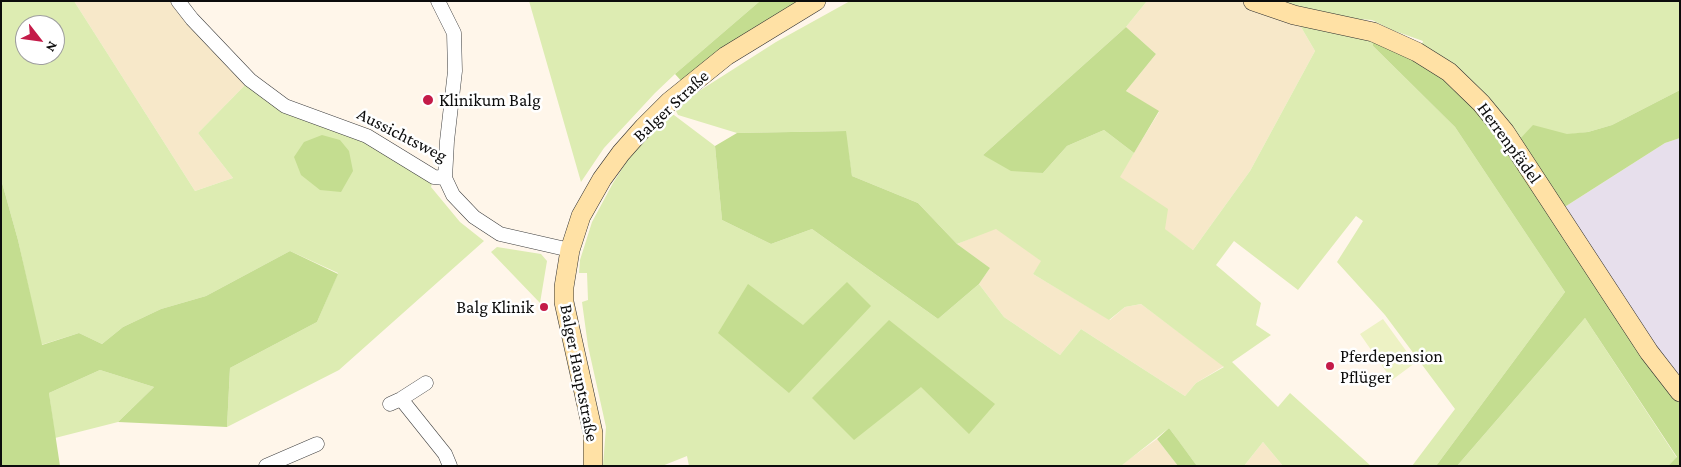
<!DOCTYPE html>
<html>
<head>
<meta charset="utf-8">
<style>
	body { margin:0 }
	#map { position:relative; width:1681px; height:467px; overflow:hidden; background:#fff6ea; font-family:"Crimson Pro",serif }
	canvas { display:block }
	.frame { position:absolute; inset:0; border:2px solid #0c0c0c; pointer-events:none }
	.north { position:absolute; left:15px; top:15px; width:50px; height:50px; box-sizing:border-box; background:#fff; border:1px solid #9e9e9e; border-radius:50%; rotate:120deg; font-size:14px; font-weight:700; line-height:20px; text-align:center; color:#0c0c0c }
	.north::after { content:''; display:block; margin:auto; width:18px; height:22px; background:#c41b49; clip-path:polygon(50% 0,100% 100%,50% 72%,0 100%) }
</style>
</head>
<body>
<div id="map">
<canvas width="1681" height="467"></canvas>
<div class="frame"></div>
<div class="north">N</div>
</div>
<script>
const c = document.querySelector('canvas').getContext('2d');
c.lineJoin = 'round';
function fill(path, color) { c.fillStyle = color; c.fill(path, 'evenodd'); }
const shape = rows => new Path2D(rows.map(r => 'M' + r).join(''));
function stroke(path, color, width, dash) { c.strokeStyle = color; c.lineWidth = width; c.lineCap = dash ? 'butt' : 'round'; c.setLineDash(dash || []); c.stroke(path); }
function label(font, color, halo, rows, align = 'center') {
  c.font = font + ' "Crimson Pro",serif'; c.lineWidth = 5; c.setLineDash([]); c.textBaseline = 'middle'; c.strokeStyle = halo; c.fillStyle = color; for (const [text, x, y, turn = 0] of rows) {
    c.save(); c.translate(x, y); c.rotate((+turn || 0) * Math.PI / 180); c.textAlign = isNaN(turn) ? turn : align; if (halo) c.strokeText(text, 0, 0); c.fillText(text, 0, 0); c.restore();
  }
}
fill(shape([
	[1680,138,1680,381,1563,208,1665,143]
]), '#e7dfec');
fill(shape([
	[74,1,178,1,250,80,198,133,233,178,195,191],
	[1147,1,1253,1,1294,15,1315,51,1250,171,1193,250,1164,229,1119,177,1159,112,1126,91,1156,54,1126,27],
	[996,228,1042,261,1033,274,1110,320,1125,307,1141,304,1224,366,1196,383,1185,396,1081,329,1060,355,1004,317,979,284,990,268,957,244],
	[1157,439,1178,466,1121,466,1128,460],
	[1263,442,1283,466,1244,466]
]), '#f7e8c9');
fill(shape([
	[1,1,74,1,195,191,233,178,198,133,250,80,434,177,431,187,460,222,484,241,339,370,227,427,230,368,317,322,338,273,290,251,206,296,161,309,123,327,102,344,79,333,41,345,18,240,1,179],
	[25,25,55,25,55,55,25,55],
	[529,1,760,1,675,74,655,93,604,148,581,182],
	[850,1,1147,1,1126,27,983,155,1043,173,1067,146,1104,130,1134,153,1120,177,1168,209,1165,229,1193,250,1250,171,1315,51,1294,15,1253,1,1680,1,1680,90,1612,125,1588,132,1518,141,1421,49,1423,41,1392,30,1372,20,1299,15,1373,32,1373,46,1455,127,1565,292,1436,466,1412,466,1455,409,1385,315,1337,262,1363,221,1356,216,1298,290,1234,241,1216,265,1261,303,1256,325,1271,335,1232,362,1278,407,1290,393,1371,466,1283,466,1263,442,1244,466,1197,466,1169,428,1121,466,689,466,687,456,662,466,603,466,606,427,588,346,582,302,588,300,587,273,579,273,580,260,592,222,613,183,629,158,670,112,715,146,722,220,771,244,812,229,938,319,979,284,1004,317,1060,355,1081,329,1185,396,1196,383,1224,367,1141,304,1125,307,1109,320,1033,274,1041,261,996,229,957,244,918,203,852,176,845,131,737,133,678,115,674,107,776,42],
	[497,247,541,254,547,261,540,303,491,252],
	[1585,318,1677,458,1668,466,1457,466],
	[100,370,154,387,118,422,55,438,49,393]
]), '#ddecb2');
fill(shape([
	[760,1,808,1,684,84,675,74],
	[1126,27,1156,54,1126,91,1159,111,1134,153,1104,130,1067,146,1043,173,1011,171,983,155],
	[1373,32,1448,78,1499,133,1680,396,1680,466,1668,466,1677,457,1585,318,1457,466,1436,466,1565,292,1455,127,1373,46],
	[1680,90,1680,138,1665,143,1563,208,1518,141,1533,125,1567,134,1588,132,1612,125],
	[846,131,852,176,918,203,957,244,990,268,979,284,938,319,812,229,771,244,722,220,715,146,737,133],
	[322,135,340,140,349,151,353,171,341,192,320,190,301,175,294,157,304,142],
	[1,179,18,240,42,345,79,333,102,344,123,327,161,309,206,296,290,251,338,274,317,322,230,368,227,427,118,422,154,387,100,370,49,393,60,466,1,466],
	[847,282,871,306,789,393,718,333,748,284,803,325],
	[889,320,995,404,969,434,921,387,854,440,812,398],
	[1169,428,1178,440,1197,466,1178,466,1157,439]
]), '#c4dd90');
fill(shape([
	[1383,319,1415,363,1392,380,1360,334]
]), '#edf2c4');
const street = shape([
	[178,1,192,19,250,80,285,106,367,136,434,177,445,178],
	[438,1,454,33,455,71,447,141,445,178,453,195,474,217,500,234,570,250],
	[401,399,445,454,450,466],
	[390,404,401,399,426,383],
	[266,466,317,444]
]);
const secondary = shape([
	[1253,1,1294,15,1373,32,1417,52,1449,72,1481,103,1505,132,1649,352,1680,392],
	[593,466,593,433,564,302,564,287,570,250,581,216,602,179,621,153,644,127,669,102,726,56,816,1]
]);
stroke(street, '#3f3f3f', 15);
stroke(secondary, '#2e2e2e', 20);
stroke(street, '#fff', 14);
stroke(secondary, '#ffe1a5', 19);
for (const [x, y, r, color] of [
	[428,100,6,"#c41b49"],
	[544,307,5,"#c41b49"],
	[1330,366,5,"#c41b49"]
]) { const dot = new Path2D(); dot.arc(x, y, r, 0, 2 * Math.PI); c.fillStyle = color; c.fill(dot); stroke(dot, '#fff', 2); }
label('18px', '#0c0c0c', '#fff', [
	["Klinikum Balg",439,100],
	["Balg Klinik",534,307,"right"],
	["Pferdepension",1340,356],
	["Pflüger",1340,377]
], 'left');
label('18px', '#0c0c0c', '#fff', [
	["Balger Straße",671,106,-43],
	["Aussichtsweg",402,135,27],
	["Herrenpfädel",1509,143,54],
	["Balger Hauptstraße",579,373,79]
]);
</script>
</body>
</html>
